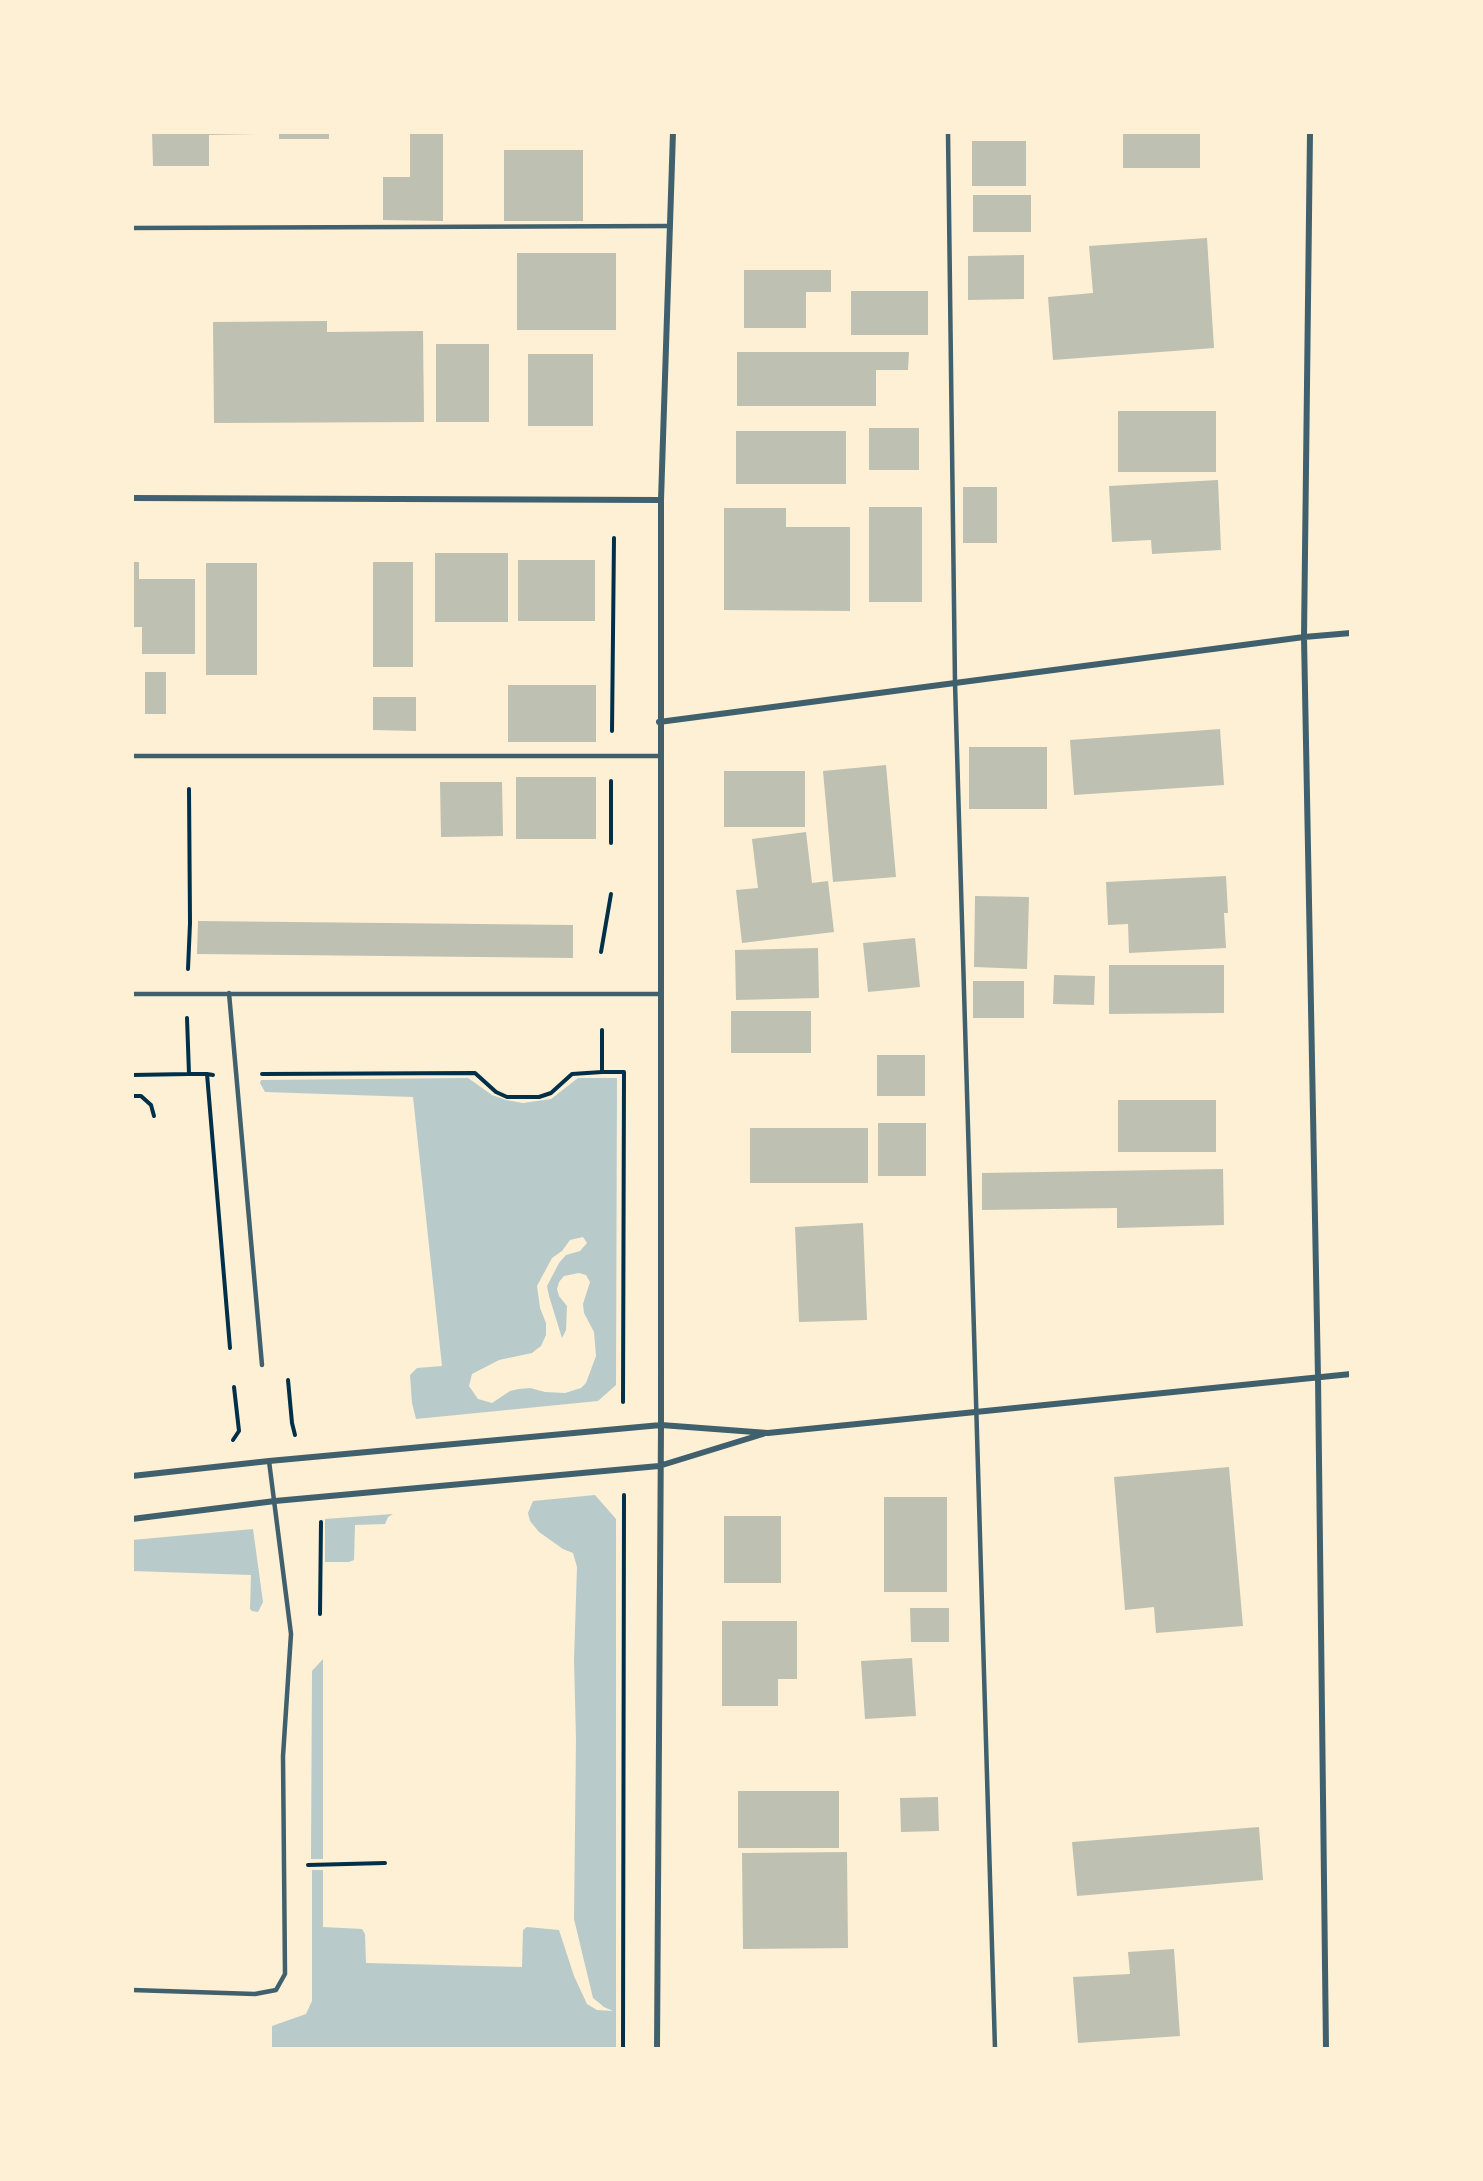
<!DOCTYPE html>
<html>
<head>
<meta charset="utf-8">
<style>
	body { margin:0 }
	#map { position:relative; width:1483px; height:2181px; overflow:hidden; background:#fdf0d5; font-family:Inter,sans-serif }
	canvas { display:block }
	.frame { position:absolute; inset:0; border:134px solid #fdf0d5; pointer-events:none }
</style>
</head>
<body>
<div id="map">
<canvas width="1483" height="2181"></canvas>
<div class="frame"></div>
</div>
<script>
const c = document.querySelector('canvas').getContext('2d');
c.lineJoin = 'round';
function fill(path, color) { c.fillStyle = color; c.fill(path, 'evenodd'); }
const shape = rows => new Path2D(rows.map(r => 'M' + r).join(''));
function stroke(path, color, width, dash) { c.strokeStyle = color; c.lineWidth = width; c.lineCap = dash ? 'butt' : 'round'; c.setLineDash(dash || []); c.stroke(path); }
fill(shape([
	[468,1078,492,1095,506,1100,523,1103,551,1099,578,1078,617,1078,616,1385,598,1401,416,1419,412,1403,410,1375,417,1368,442,1366,413,1097,265,1092,260,1083,261,1080],
	[583,1237,587,1243,580,1251,566,1255,559,1263,547,1286,549,1296,562,1338,566,1330,567,1306,559,1296,557,1289,559,1282,564,1276,579,1273,586,1275,590,1282,583,1304,584,1313,594,1332,596,1356,586,1383,581,1388,565,1393,545,1392,530,1388,519,1389,510,1391,492,1403,478,1399,469,1386,472,1374,499,1360,532,1353,541,1346,546,1335,546,1323,540,1308,537,1286,552,1258,562,1251,570,1240],
	[595,1495,616,1519,616,2049,272,2049,272,2026,306,2014,312,2001,312,1870,323,1870,323,1927,362,1929,365,1934,366,1963,522,1967,523,1930,527,1927,559,1930,574,1976,587,2004,597,2010,613,2011,604,2007,593,1998,574,1919,576,1740,574,1660,577,1567,573,1553,563,1549,539,1532,530,1521,528,1513,533,1501],
	[393,1514,388,1517,385,1524,355,1525,354,1560,349,1562,325,1562,325,1519],
	[253,1529,263,1602,258,1612,252,1611,250,1609,251,1575,132,1571,132,1540],
	[323,1659,323,1859,311,1859,312,1671]
]), '#b9caca');
fill(shape([
	[152,132,257,132,257,134,209,135,209,166,153,166],
	[279,132,329,132,329,139,279,139],
	[410,132,443,132,443,221,383,220,383,177,410,177],
	[1123,132,1200,132,1200,168,1123,168],
	[972,141,1026,141,1026,186,972,186],
	[504,150,583,150,583,221,504,221],
	[973,195,1031,195,1031,232,973,232],
	[1207,238,1214,348,1053,360,1048,297,1093,293,1089,246],
	[132,246,134,246,134,314,132,314],
	[517,253,616,253,616,330,517,330],
	[1024,255,1024,299,968,300,968,256],
	[744,270,831,270,831,292,806,292,806,328,744,328],
	[851,291,928,291,928,335,851,335],
	[327,321,327,332,423,331,424,422,214,423,213,322],
	[436,344,489,344,489,422,436,422],
	[737,352,909,352,908,370,876,370,876,406,737,406],
	[528,354,593,354,593,426,528,426],
	[1118,411,1216,411,1216,472,1118,472],
	[869,428,919,428,919,470,869,470],
	[736,431,846,431,846,484,736,484],
	[1218,480,1221,550,1152,554,1151,540,1112,542,1109,486],
	[963,487,997,487,997,543,963,543],
	[869,507,922,507,922,602,869,602],
	[724,508,786,508,786,527,850,527,850,611,724,610],
	[435,553,508,553,508,622,435,622],
	[518,560,595,560,595,621,518,621],
	[132,562,139,562,139,579,195,579,195,654,142,654,142,627,132,627],
	[373,562,413,562,413,667,373,667],
	[206,563,257,563,257,675,206,675],
	[145,672,166,672,166,714,145,714],
	[508,685,596,685,596,742,508,742],
	[373,697,416,697,416,731,373,730],
	[1220,729,1224,785,1074,795,1070,740],
	[969,747,1047,747,1047,809,969,809],
	[886,765,896,877,833,882,823,771],
	[724,771,805,771,805,827,724,827],
	[516,777,596,777,596,839,516,839],
	[440,782,502,782,503,836,441,837],
	[806,832,812,883,828,881,834,932,742,943,736,890,758,888,752,839],
	[1226,876,1228,913,1224,913,1226,948,1129,953,1128,924,1108,925,1106,882],
	[975,896,1029,897,1027,969,974,967],
	[198,921,573,925,573,958,197,954],
	[915,938,920,987,868,992,863,943],
	[818,948,819,998,736,1000,735,950],
	[1109,965,1224,965,1224,1013,1109,1014],
	[1054,975,1095,976,1094,1005,1053,1004],
	[973,981,1024,981,1024,1018,973,1018],
	[731,1011,811,1011,811,1053,731,1053],
	[877,1055,925,1055,925,1096,877,1096],
	[1118,1100,1216,1100,1216,1152,1118,1152],
	[878,1123,926,1123,926,1176,878,1176],
	[750,1128,868,1128,868,1183,750,1183],
	[1223,1169,1224,1225,1117,1228,1117,1208,982,1210,982,1173],
	[863,1223,867,1320,799,1322,795,1227],
	[1229,1467,1243,1626,1156,1633,1154,1607,1125,1610,1114,1477],
	[884,1497,947,1497,947,1592,884,1592],
	[724,1516,781,1516,781,1583,724,1583],
	[910,1608,949,1608,949,1642,911,1642],
	[722,1621,797,1621,797,1679,778,1679,778,1706,722,1706],
	[912,1658,916,1716,865,1719,861,1661],
	[738,1791,839,1791,839,1848,738,1848],
	[938,1797,939,1831,901,1832,900,1798],
	[1259,1827,1263,1880,1077,1896,1072,1842],
	[847,1852,848,1948,743,1949,742,1853],
	[1174,1949,1180,2036,1078,2043,1073,1977,1130,1974,1128,1952]
]), '#bec0b2');
stroke(shape([
	[612,731,614,538],
	[611,781,611,843],
	[601,952,611,894],
	[188,969,190,923,189,789],
	[602,1072,624,1072,623,1402],
	[189,1074,207,1074],
	[262,1074,475,1073,496,1092,507,1097,539,1097,551,1093,572,1074,602,1072,602,1030],
	[132,1075,189,1074,187,1018],
	[213,1075,207,1074,230,1348],
	[132,1096,141,1096,151,1105,154,1116],
	[288,1380,292,1423,295,1435],
	[233,1440,239,1431,234,1387],
	[320,1614,321,1522],
	[308,1865,385,1863],
	[623,2049,624,1495]
]), '#003049', 4);
stroke(shape([
	[948,132,955,683,995,2049],
	[132,228,670,226],
	[132,756,659,756],
	[229,993,262,1365],
	[132,994,659,994],
	[132,1990,255,1994,276,1990,285,1974,283,1756,291,1634,269,1461]
]), '#3f606c', 4.5);
stroke(shape([
	[1310,132,1304,637,1318,1377,1326,2049],
	[132,498,661,500],
	[659,722,1304,637,1351,633],
	[132,1476,269,1461,661,1425,768,1433,1351,1374],
	[132,1519,275,1501,659,1466,763,1434],
	[657,2049,661,1425,661,500,673,132]
]), '#3f606c', 6);
</script>
</body>
</html>
